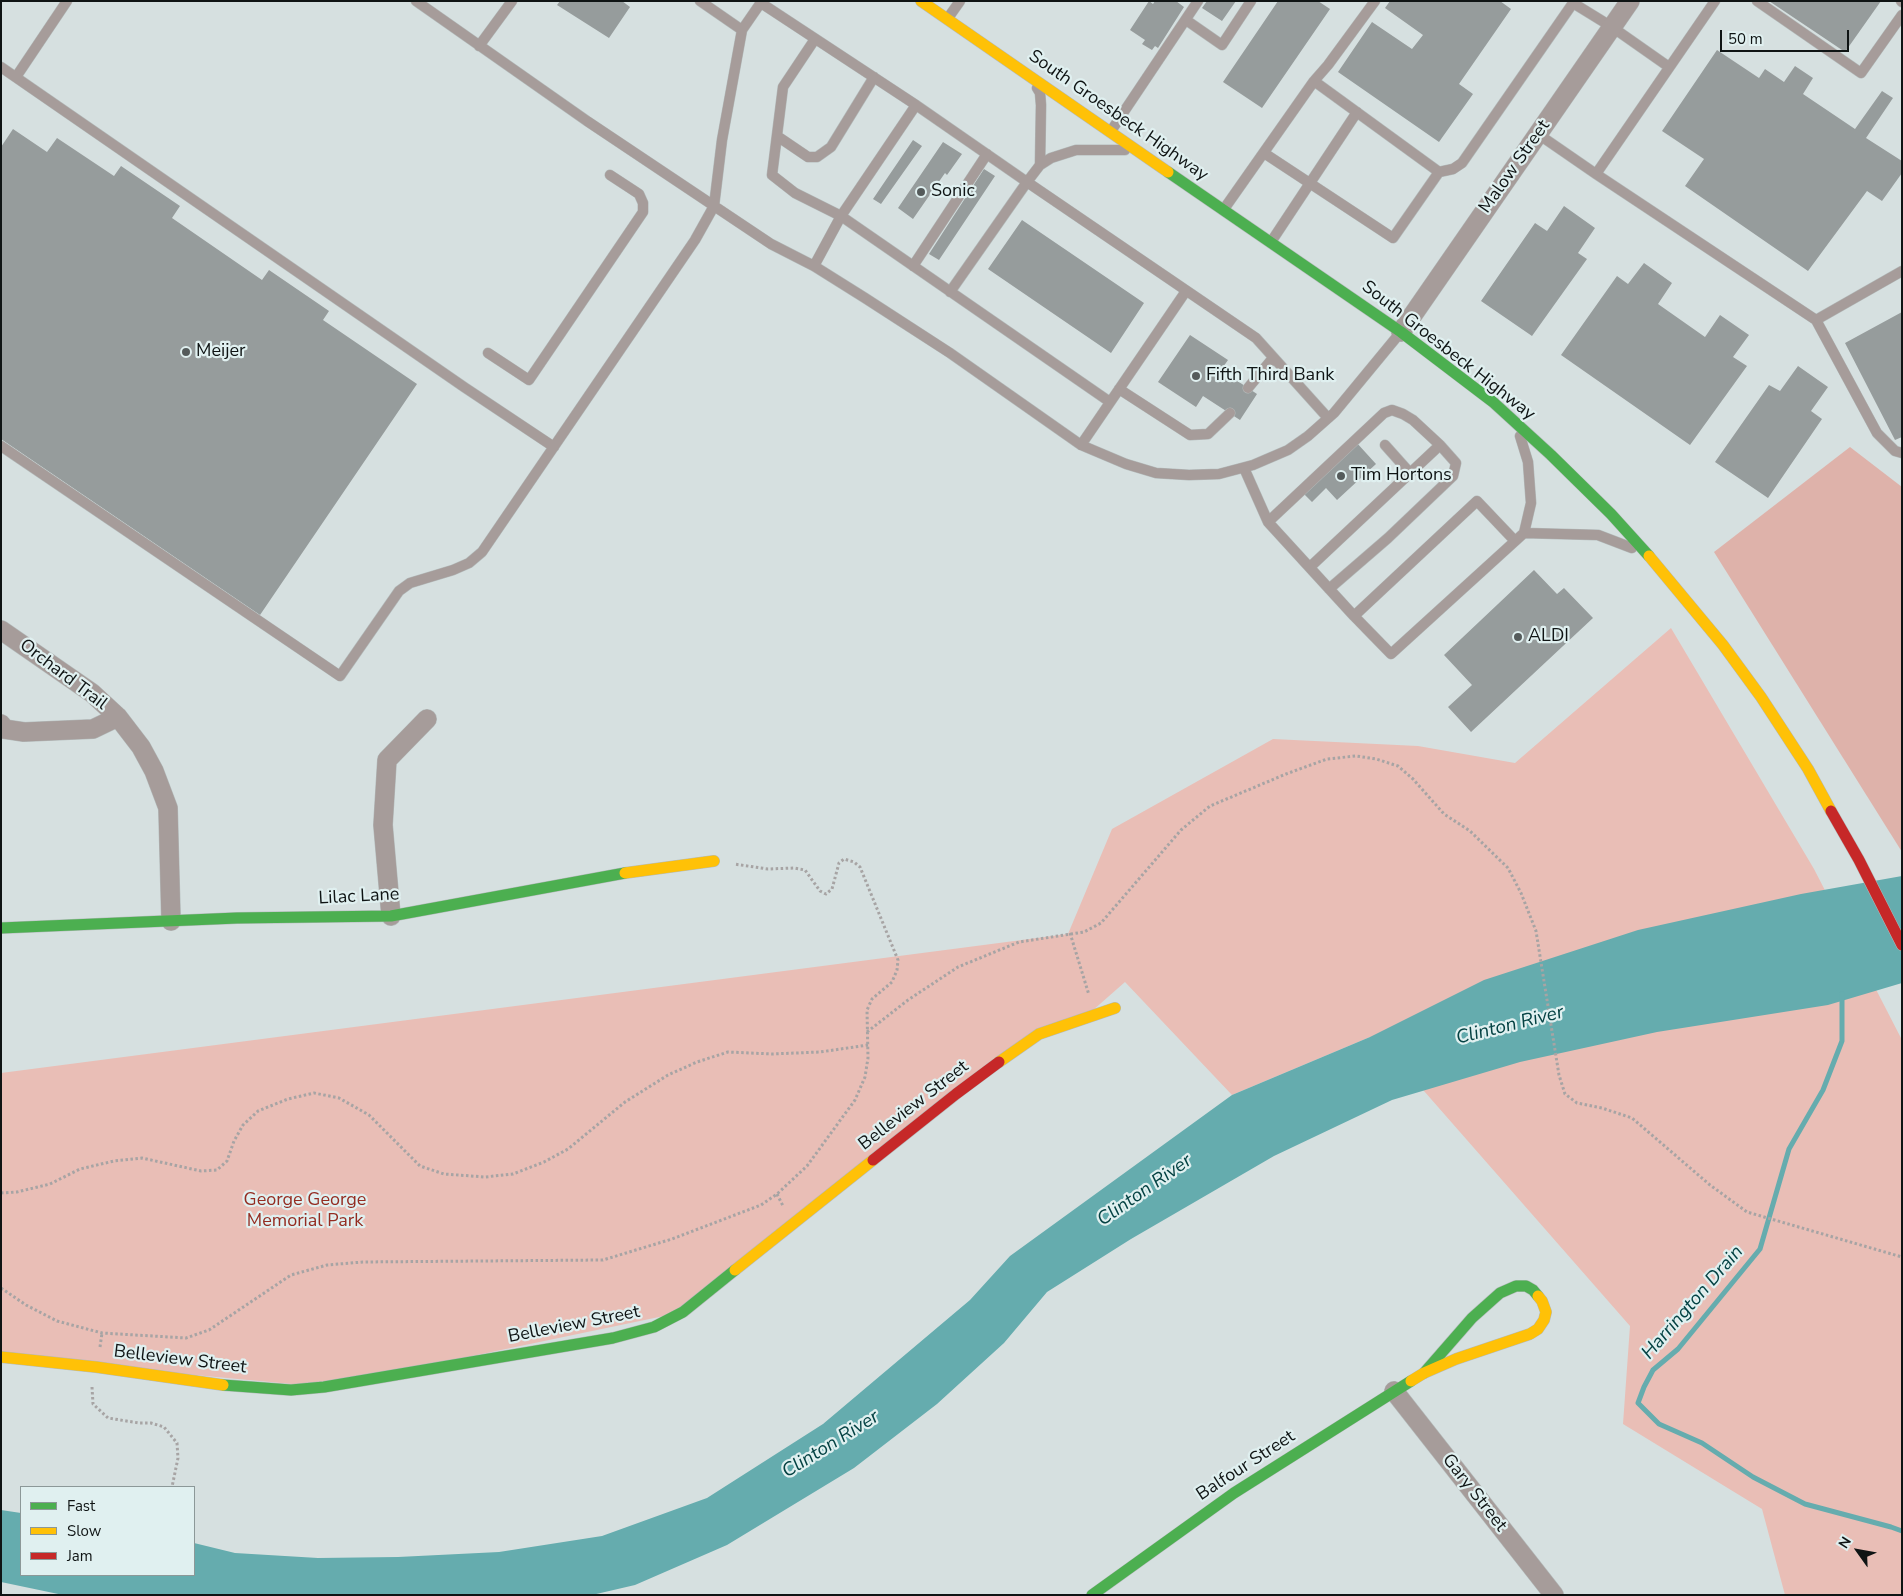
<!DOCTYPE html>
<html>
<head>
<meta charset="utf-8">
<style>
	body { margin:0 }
	#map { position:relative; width:1903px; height:1596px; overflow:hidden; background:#d6e0e0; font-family:"Nunito Sans",sans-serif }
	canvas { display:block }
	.frame { position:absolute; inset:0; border:2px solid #0f1414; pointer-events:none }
	.legend { position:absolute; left:20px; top:1486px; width:175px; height:90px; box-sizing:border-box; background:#e0f0f0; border:1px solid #8c9898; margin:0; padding:6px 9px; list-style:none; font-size:15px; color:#0f1414 }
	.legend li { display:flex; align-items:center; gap:10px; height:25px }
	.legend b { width:25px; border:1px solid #8c9898 }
	.north { position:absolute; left:1833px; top:1526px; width:50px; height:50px; -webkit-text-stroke:4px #e0f0f0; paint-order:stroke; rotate:302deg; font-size:14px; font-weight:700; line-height:20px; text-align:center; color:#0f1414 }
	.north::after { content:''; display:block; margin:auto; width:18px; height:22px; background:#0f1414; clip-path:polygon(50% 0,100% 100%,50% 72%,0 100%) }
	.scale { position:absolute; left:1720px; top:30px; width:129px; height:22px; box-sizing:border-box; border:2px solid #0f1414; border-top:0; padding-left:6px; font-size:15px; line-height:18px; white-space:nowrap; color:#0f1414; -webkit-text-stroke:4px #e0f0f0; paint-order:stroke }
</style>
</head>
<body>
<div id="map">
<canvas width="1903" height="1596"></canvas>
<div class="frame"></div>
<ul class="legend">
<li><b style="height:6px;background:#4caf50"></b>Fast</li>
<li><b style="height:6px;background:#ffc107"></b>Slow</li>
<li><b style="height:6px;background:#c62828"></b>Jam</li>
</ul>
<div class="north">N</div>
<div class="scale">50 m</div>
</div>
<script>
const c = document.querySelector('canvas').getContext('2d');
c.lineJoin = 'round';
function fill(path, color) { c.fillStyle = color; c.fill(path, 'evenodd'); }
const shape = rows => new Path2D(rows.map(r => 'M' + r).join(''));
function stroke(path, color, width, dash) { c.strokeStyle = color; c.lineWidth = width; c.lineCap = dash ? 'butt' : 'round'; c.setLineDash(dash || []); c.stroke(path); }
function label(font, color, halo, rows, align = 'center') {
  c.font = font + ' "Nunito Sans",sans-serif'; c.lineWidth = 4.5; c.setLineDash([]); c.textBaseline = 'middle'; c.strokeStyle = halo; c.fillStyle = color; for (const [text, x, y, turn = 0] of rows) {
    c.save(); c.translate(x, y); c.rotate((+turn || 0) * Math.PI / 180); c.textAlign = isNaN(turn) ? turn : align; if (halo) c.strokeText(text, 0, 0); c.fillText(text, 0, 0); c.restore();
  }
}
fill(shape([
	[1671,628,1814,869,1902,1040,1902,1595,1785,1595,1762,1509,1623,1424,1630,1326,1424,1091,1370,1037,1232,1095,1125,982,1084,1018,1039,1034,683,1312,324,1387,1,1357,1,1073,1068,934,1112,829,1273,739,1418,746,1515,763]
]), '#e9beb6');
fill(shape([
	[1850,447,1902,487,1902,852,1714,552]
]), '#deb2aa');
fill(shape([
	[1902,876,1902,983,1828,1005,1657,1032,1520,1062,1392,1100,1274,1156,1131,1239,1047,1292,1004,1343,937,1404,854,1468,727,1545,635,1585,592,1595,63,1595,1,1582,1,1510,21,1513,21,1575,194,1575,194,1543,235,1553,318,1558,398,1557,499,1552,602,1536,707,1498,823,1424,970,1300,1010,1256,1232,1095,1370,1037,1484,980,1638,930,1801,894]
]), '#65acae');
stroke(shape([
	[1842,994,1842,1041,1823,1090,1789,1149,1760,1249,1678,1349,1653,1370,1644,1387,1638,1403,1659,1424,1702,1443,1753,1477,1805,1504,1891,1527,1902,1531]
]), '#65acae', 5);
fill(shape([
	[560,1,622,1,630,7,609,38,557,5],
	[1149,1,1153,4,1155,1,1176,1,1184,7,1158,48,1155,46,1152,50,1142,44,1145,40,1130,30],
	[1207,1,1236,1,1222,21,1202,8],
	[1278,1,1318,1,1330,9,1262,108,1223,82],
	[1390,1,1500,1,1511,9,1459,84,1473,94,1439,142,1338,72,1372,22,1412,49,1423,35,1385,8],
	[1769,1,1881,1,1845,52],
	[1717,50,1759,78,1765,69,1784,82,1795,66,1813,78,1803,94,1855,129,1882,91,1893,98,1866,138,1902,161,1902,173,1882,201,1867,191,1808,271,1685,186,1704,159,1662,131],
	[13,129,47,152,57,138,114,176,121,166,180,206,172,218,262,280,269,270,329,311,323,320,417,384,260,615,1,439,1,147],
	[913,140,922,146,881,204,873,199],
	[943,142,962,154,947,175,945,173,913,219,898,208],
	[984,169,995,176,939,260,929,254],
	[1564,206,1595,228,1578,253,1587,259,1532,336,1481,301,1535,223,1547,231],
	[1022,220,1144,303,1111,353,988,269],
	[1644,263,1672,283,1658,304,1705,337,1720,315,1749,335,1733,357,1747,366,1690,445,1561,355,1617,276,1628,284],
	[1902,312,1902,437,1895,440,1845,343],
	[1190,335,1228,360,1221,370,1257,394,1240,420,1203,396,1196,407,1158,382],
	[1798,366,1828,387,1811,411,1822,419,1768,498,1715,462,1769,385,1780,391],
	[1356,442,1376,464,1337,500,1326,488,1312,502,1302,492],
	[1534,570,1557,594,1564,588,1593,618,1471,732,1448,707,1472,685,1444,655]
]), '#969c9c');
const lane = shape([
	[416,1,587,121,771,244,814,266,865,298,950,353,1081,445,1126,464,1156,473,1189,475,1219,474,1253,465,1288,450,1308,436,1334,413,1400,333],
	[700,1,742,30],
	[1757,1,1861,73,1902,15],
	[1901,1,1902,2],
	[761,3,916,105],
	[948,18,960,1],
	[1186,20,1222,45,1251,1],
	[479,46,512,1],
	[1,67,464,387,554,447],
	[16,77,67,1],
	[1314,81,1439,172],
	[1037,88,1040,93,1041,105,1040,165,1051,158,1076,150,1125,150],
	[1111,131,1198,1],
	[1538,134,1596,174,1816,320,1902,271],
	[777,136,808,157,817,157,831,147,874,77],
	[1264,153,1393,238,1439,172,1453,169,1462,163,1573,3,1612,27,1669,67],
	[1040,165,1027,182,1256,338,1328,418],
	[1596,174,1715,1],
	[1224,209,1314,81,1328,65,1375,1],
	[1271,242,1357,112],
	[814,266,841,216,795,193,772,175,783,87,815,39],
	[913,266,987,154],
	[950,292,1027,182,916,105,841,216,1110,402],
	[1816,320,1877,433,1895,451,1902,453],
	[488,353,529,380,643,212,643,203,639,194,610,175],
	[1248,388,1273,358],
	[1119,389,1190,435,1208,434,1230,413],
	[1520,436,1528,462,1531,503,1524,533,1598,535,1632,548],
	[1081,445,1186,291],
	[1385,445,1410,473],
	[1,446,340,676,399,591,410,583,453,570,469,563,482,552,695,240,714,206,722,140,742,30,762,1],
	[1244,468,1268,522,1354,616,1391,654,1524,533],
	[1268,522,1384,413,1392,410,1403,414,1413,420,1440,445,1456,463,1453,476,1388,538,1329,589],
	[1310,567,1440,445],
	[1354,616,1477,501,1515,541]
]);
const street = shape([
	[1401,332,1630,1],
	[1,630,92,693,118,717,141,747,154,771,168,808,171,921],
	[1,724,4,729,24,732,93,729,118,717],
	[391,916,383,825,387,760,427,719],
	[1394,1391,1554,1595]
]);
const fast = shape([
	[1168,172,1401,332,1493,402,1551,455,1611,514,1649,556],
	[1,928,237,918,391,916,625,873],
	[1424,1373,1472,1318,1500,1293,1516,1286,1526,1286,1533,1290,1538,1296],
	[223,1385,291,1390,324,1387,613,1338,654,1327,683,1312,735,1270],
	[1092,1595,1234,1493,1411,1381]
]);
const slow = shape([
	[921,1,1168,172],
	[1649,556,1723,645,1761,697,1808,769,1831,811],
	[625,873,714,861],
	[999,1062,1039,1034,1115,1008],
	[735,1270,873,1160],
	[1,1357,96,1367,223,1385],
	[1411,1381,1424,1373,1456,1359,1530,1334,1538,1329,1544,1320,1546,1312,1542,1301,1538,1296]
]);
const jam = shape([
	[1831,811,1859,860,1902,945],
	[873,1160,956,1094,999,1062]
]);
stroke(lane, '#b3baba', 11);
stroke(street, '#b3baba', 20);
stroke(fast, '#b3baba', 12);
stroke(slow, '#b3baba', 12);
stroke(jam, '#b3baba', 12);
stroke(shape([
	[1070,933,1089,995],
	[867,1032,908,1000,958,967,1019,942,1084,932,1101,923,1181,830,1210,806,1286,774,1327,759,1356,756,1376,759,1398,766,1413,779,1444,814,1470,831,1508,868,1521,893,1536,931,1559,1075,1565,1094,1577,1103,1602,1108,1632,1118,1710,1185,1747,1212,1902,1257],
	[1,1193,17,1192,50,1184,80,1169,114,1161,142,1158,201,1171,217,1170,227,1161,234,1141,243,1125,258,1111,288,1099,314,1093,339,1098,369,1115,420,1166,444,1174,485,1177,513,1174,544,1162,568,1149,625,1102,668,1075,697,1062,728,1052,772,1054,820,1052,868,1045],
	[777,1194,783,1206],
	[1,1288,26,1305,57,1321,102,1333,186,1338,209,1330,291,1275,327,1265,363,1262,603,1260,672,1239,761,1205,777,1194,807,1166,855,1100,865,1077,868,1058,867,1010,872,999,892,982,897,970,898,960,860,867,854,862,844,859,839,863,832,889,826,894,820,891,805,870,794,868,768,869,734,864],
	[100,1347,102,1333],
	[92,1387,93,1404,108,1418,139,1423,151,1423,164,1427,177,1443,178,1458,172,1487]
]), '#a7a4a4', 3, [2.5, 2.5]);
stroke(lane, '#a69c9a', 10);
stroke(street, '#a69c9a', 19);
stroke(fast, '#4caf50', 11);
stroke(slow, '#ffc107', 11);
stroke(jam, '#c62828', 11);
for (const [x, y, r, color] of [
	[921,192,5,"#555b5b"],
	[186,352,5,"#555b5b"],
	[1196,376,5,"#555b5b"],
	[1341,476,5,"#555b5b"],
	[1518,637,5,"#555b5b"]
]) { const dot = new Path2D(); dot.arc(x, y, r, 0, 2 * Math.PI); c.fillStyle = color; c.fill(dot); stroke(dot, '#e0f0f0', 2); }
label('18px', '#0f1414', '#e0f0f0', [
	["South Groesbeck Highway",1118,116,35],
	["Malow Street",1515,167,-55],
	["South Groesbeck Highway",1448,351,38],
	["Orchard Trail",63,675,37],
	["Lilac Lane",359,897,-3],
	["Belleview Street",914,1106,-38],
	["Belleview Street",574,1325,-11],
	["Belleview Street",180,1360,7],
	["Balfour Street",1246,1466,-33],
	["Gary Street",1474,1493,52]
]);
label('18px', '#0f1414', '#e0f0f0', [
	["Sonic",931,192],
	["Meijer",196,352],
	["Fifth Third Bank",1206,376],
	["Tim Hortons",1351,476],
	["ALDI",1528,637]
], 'left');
label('18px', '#942c21', '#e0f0f0', [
	["George George",305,1201],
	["Memorial Park",305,1222]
]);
label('italic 19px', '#044243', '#e0f0f0', [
	["Clinton River",1510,1026,-14],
	["Clinton River",1145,1191,-35],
	["Harrington Drain",1693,1303,-49],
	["Clinton River",831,1445,-32]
]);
</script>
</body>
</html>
